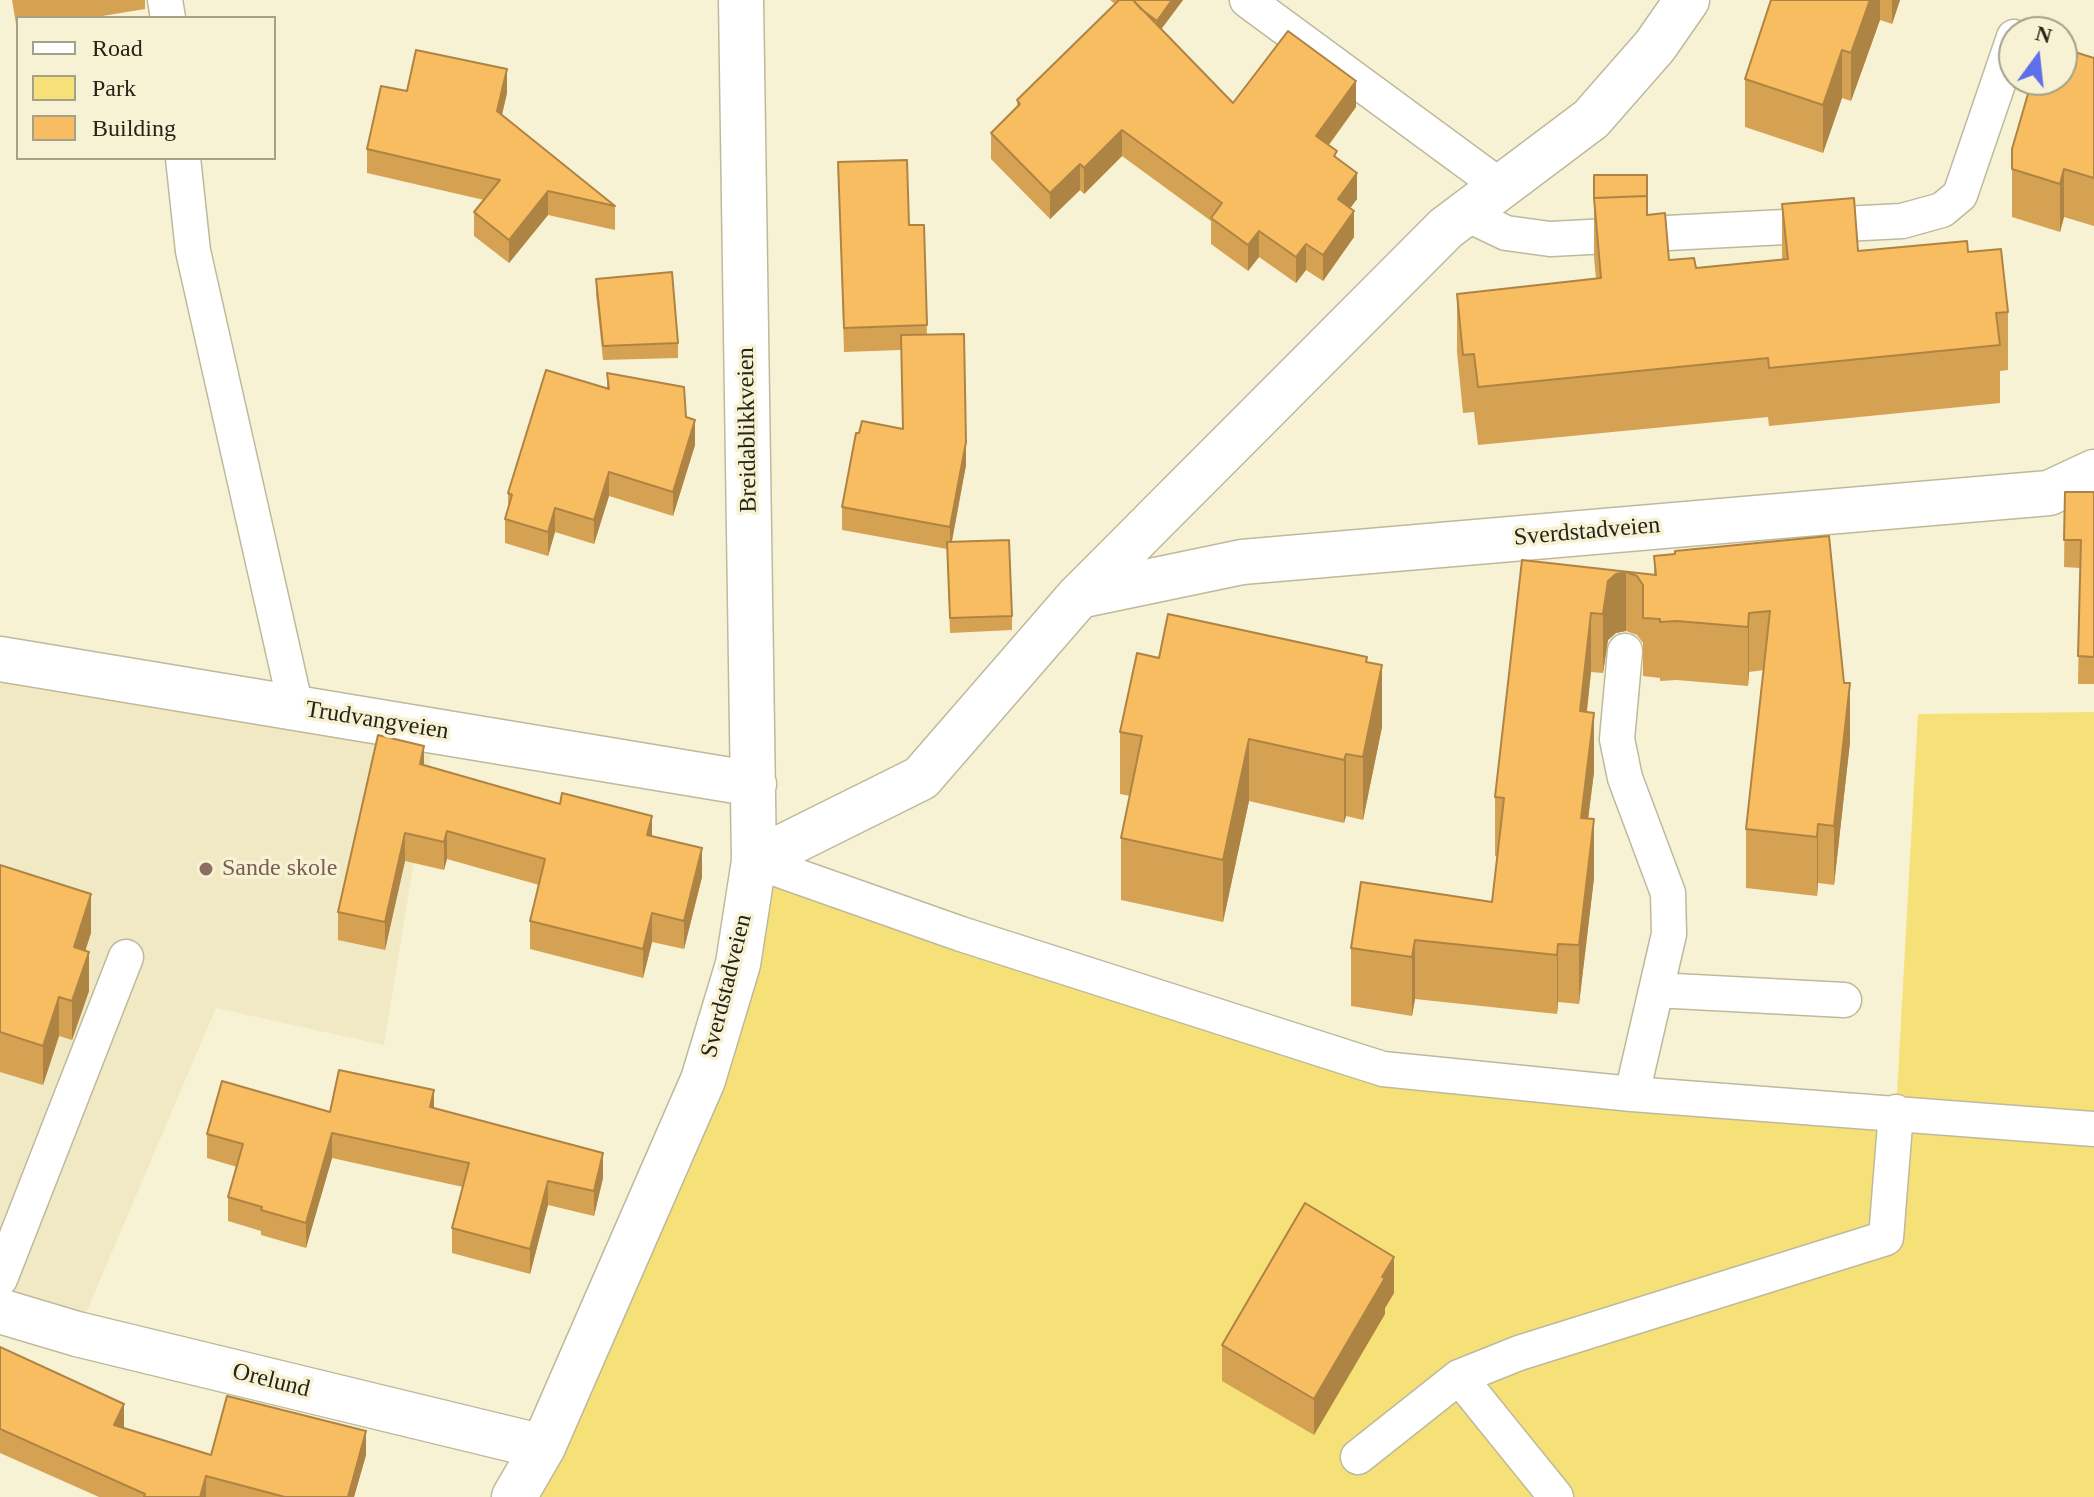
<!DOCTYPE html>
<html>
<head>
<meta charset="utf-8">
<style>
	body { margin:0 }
	#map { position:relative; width:2094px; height:1497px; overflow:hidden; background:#f8f2d4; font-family:Georgia,serif }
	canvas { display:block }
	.legend { position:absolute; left:16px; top:16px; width:260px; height:144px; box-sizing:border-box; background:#f8f2d4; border:2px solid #a4a089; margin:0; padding:10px 14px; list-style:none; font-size:24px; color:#262419 }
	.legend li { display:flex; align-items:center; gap:16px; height:40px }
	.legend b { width:40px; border:2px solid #a4a089 }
	.north { position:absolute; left:1998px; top:16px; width:80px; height:80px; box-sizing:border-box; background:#f8f2d4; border:2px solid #a4a089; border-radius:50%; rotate:15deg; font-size:22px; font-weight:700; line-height:32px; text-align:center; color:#262419 }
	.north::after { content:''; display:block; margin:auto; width:28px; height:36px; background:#5e70e8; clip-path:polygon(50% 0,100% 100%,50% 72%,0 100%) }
</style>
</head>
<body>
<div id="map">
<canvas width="2094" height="1497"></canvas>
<ul class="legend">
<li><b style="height:10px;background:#fff"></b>Road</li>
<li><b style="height:22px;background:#f6e179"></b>Park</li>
<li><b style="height:22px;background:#f8bc61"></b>Building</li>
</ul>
<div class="north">N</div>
</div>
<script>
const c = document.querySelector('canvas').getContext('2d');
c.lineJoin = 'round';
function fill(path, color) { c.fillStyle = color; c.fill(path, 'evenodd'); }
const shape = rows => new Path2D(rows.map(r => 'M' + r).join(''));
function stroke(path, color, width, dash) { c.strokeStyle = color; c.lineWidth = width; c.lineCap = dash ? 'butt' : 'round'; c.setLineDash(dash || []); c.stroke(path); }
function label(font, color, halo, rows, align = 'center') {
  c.font = font + ' Georgia,serif'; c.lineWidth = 7; c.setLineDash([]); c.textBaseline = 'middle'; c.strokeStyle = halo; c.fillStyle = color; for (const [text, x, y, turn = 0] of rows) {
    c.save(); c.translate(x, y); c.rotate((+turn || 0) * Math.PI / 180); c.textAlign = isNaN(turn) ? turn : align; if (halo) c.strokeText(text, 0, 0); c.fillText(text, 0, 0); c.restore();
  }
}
fill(shape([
	[0,653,435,731,384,1045,216,1008,77,1334,0,1315]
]), '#f0e9c3');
fill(shape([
	[2094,712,2094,1497,514,1497,703,1080,754,861,1383,1069,1896,1112,1918,714]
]), '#f6e179');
const lane = shape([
	[165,0,168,18],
	[1247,0,1500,186],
	[183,158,193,251,296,708],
	[1464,213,1506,233,1550,239,1902,221,1942,210,1960,195,2014,37],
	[1625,651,1617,739,1625,778,1668,893,1669,934,1632,1094],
	[754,861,961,934,1383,1069,1632,1094,2094,1129],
	[1656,990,1844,1000],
	[0,1279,126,957],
	[1459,1377,1556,1497],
	[1358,1457,1459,1377,1519,1353,1886,1238,1896,1112]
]);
const street = shape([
	[1079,596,1242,562,2049,493,2094,472],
	[0,659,754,784],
	[754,861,921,778,1079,596,1446,228,1591,119,1655,46,1687,0],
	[0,1311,77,1334,543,1447],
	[514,1497,543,1447,703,1080,738,964,754,861,741,0]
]);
stroke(lane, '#bfb99c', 37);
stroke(street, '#bfb99c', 47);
stroke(lane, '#fff', 34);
stroke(street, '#fff', 44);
fill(shape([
	[12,0,145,0,145,9,90,18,18,18,17,30],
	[1110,0,1183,0,1161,29,1233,103,1356,107,1329,145,1337,158,1357,199,1350,208,1354,237,1323,281,1306,270,1296,283,1259,257,1248,271,1211,244,1211,221,1122,156,1084,194,1080,190,1050,219,991,159,991,133,1017,107,1017,100,1115,4],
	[1771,0,1900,0,1892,24,1880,20,1851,101,1842,98,1823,153,1745,127,1745,79],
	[2094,58,2094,226,2064,217,2060,232,2012,217,2012,149],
	[407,91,507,93,502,115,615,206,615,230,548,215,509,263,474,236,474,212,484,200,367,173,367,149],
	[838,162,909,225,924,225,927,335,966,465,952,542,1012,616,1012,630,950,633,947,549,842,530,842,507,859,433,903,428,901,350,844,352],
	[1594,175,1647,215,1669,260,1696,268,1782,260,1782,204,1858,251,1968,252,2008,312,2008,370,2000,371,2000,403,1769,426,1768,417,1478,445,1474,412,1463,413,1457,352,1457,294,1596,279,1594,257],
	[596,279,678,343,678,358,603,360,596,294],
	[607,373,686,417,695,445,673,516,609,496,594,544,555,532,548,556,505,543,505,519,508,507,508,493,607,389],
	[2065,492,2094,492,2094,684,2078,684,2080,568,2064,567],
	[1829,536,1850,742,1834,885,1818,883,1817,896,1746,888,1746,829,1764,670,1749,672,1748,686,1677,680,1660,681,1660,678,1643,676,1643,643,1637,635,1626,631,1616,633,1608,640,1603,673,1591,672,1587,712,1594,772,1588,818,1594,878,1579,1004,1558,1002,1557,1014,1415,999,1412,1016,1351,1006,1351,948,1492,902,1497,856,1495,856,1495,797,1522,560,1654,575,1654,556],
	[1159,658,1367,662,1382,727,1363,820,1346,816,1344,823,1249,801,1223,922,1121,900,1121,838,1130,796,1120,794,1120,732],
	[424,765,652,836,702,877,684,949,652,942,643,978,530,949,530,921,539,885,447,859,444,870,405,861,385,950,338,940,338,912],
	[0,865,91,933,85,950,89,991,72,1040,59,1036,43,1085,0,1072],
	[434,1108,603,1178,594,1216,548,1205,530,1274,452,1253,452,1228,463,1187,332,1158,306,1248,261,1235,261,1231,228,1221,228,1197,237,1167,207,1158,207,1134,330,1112],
	[1394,1293,1385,1308,1385,1314,1314,1435,1222,1381,1222,1345],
	[0,1347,124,1428,211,1455,366,1455,354,1497,99,1497,0,1453]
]), '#d5a253');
fill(shape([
	[1172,0,1183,0,1157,35,1157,21],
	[1870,0,1880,0,1880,20,1851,101,1851,53],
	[1892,0,1900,0,1892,24],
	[1842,50,1842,98,1823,153,1823,105],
	[507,69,507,93,497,135,497,111],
	[1356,81,1356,107,1316,162,1316,136],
	[1122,130,1122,156,1084,194,1084,168],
	[1080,164,1080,190,1050,219,1050,193],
	[2064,169,2064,217,2060,232,2060,184],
	[1357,173,1357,199,1338,225,1338,199],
	[548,191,548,215,509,263,509,240],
	[1354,211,1354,237,1323,281,1323,255],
	[1259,231,1259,257,1248,271,1248,245],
	[1306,244,1306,270,1296,283,1296,257],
	[695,420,695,445,673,516,673,492],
	[966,442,966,465,950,550,950,527],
	[609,472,609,496,594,544,594,520],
	[555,508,555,532,548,556,548,532],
	[1626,572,1626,631,1616,633,1608,640,1603,673,1603,614,1608,581,1616,574],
	[1591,613,1591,672,1580,770,1580,711],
	[1749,613,1749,672,1748,686,1748,627],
	[1382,665,1382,727,1363,820,1363,757],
	[1850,683,1850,742,1834,885,1834,826],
	[1594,713,1594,772,1581,876,1581,818],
	[1249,739,1249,801,1223,922,1223,860],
	[424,746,424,774,420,764],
	[1346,754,1346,816,1344,823,1344,760],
	[652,816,652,844,647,835],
	[1594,819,1594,878,1579,1004,1579,945],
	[1818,824,1818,883,1817,896,1817,837],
	[447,831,447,859,444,870,444,842],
	[405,833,405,861,385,950,385,922],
	[702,848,702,877,684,949,684,921],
	[91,894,91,933,74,986,74,947],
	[652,913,652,942,643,978,643,949],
	[1415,940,1415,999,1412,1016,1412,957],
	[1558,944,1558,1002,1557,1014,1557,955],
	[89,952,89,991,72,1040,72,1001],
	[59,997,59,1036,43,1085,43,1046],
	[434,1090,434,1115,430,1107],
	[332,1133,332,1158,306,1248,306,1223],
	[603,1153,603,1178,594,1216,594,1191],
	[548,1181,548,1205,530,1274,530,1249],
	[1394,1257,1394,1293,1385,1308,1385,1314,1314,1435,1314,1399],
	[124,1404,124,1427,114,1449,114,1425],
	[366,1431,366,1455,354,1497,348,1497],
	[206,1476,206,1497,200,1497]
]), '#ae8444');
const building = shape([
	[1119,0,1133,0,1233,103,1288,31,1356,81,1316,136,1337,151,1334,156,1357,173,1338,199,1354,211,1323,255,1306,244,1296,257,1259,231,1248,245,1211,218,1222,203,1122,130,1084,168,1080,164,1050,193,991,133,1020,104,1017,100,1119,0],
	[1133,0,1172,0,1157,21,1141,9,1133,0],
	[1771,0,1870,0,1851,53,1842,50,1823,105,1745,79,1771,0],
	[2062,48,2094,58,2094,178,2064,169,2060,184,2012,169,2012,149,2032,80,2062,80,2062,48],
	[416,50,507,69,497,111,615,206,548,191,509,240,474,212,500,180,367,149,381,86,407,91,416,50],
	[907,160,909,225,924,225,927,325,844,328,838,162,907,160],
	[1594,175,1647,175,1647,200,1647,196,1594,198,1594,175],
	[1647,196,1647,215,1665,213,1669,260,1694,258,1696,268,1788,259,1782,204,1854,198,1858,251,1967,241,1968,252,2001,249,2008,312,1996,313,2000,345,1769,368,1768,358,1478,387,1474,354,1463,355,1457,294,1601,278,1594,198,1647,196],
	[672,272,678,343,603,346,596,279,672,272],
	[964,334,966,442,950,527,842,507,856,433,859,433,862,421,903,429,901,335,964,334],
	[546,370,609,389,607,373,684,387,686,417,695,420,673,492,609,472,594,520,555,508,548,532,505,519,512,495,508,493,546,370],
	[2065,492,2094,492,2094,657,2078,656,2081,540,2064,540,2065,492],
	[1829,536,1844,683,1850,683,1834,826,1818,824,1817,837,1746,829,1770,611,1749,613,1748,627,1677,621,1660,622,1660,619,1643,618,1643,585,1637,576,1626,572,1616,574,1608,581,1603,614,1591,613,1580,711,1594,713,1581,818,1594,819,1579,945,1558,944,1557,955,1415,940,1412,957,1351,948,1361,882,1492,902,1504,798,1495,797,1522,560,1656,575,1654,556,1675,554,1675,551,1829,536],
	[1009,540,1012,616,950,618,947,542,1009,540],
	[1168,614,1367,657,1366,662,1382,665,1363,757,1346,754,1344,760,1249,739,1223,860,1121,838,1142,736,1120,732,1137,653,1159,658,1168,614],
	[378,735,424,746,420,764,560,804,562,793,652,816,647,835,702,848,684,921,652,913,643,949,530,921,545,859,447,831,444,842,405,833,385,922,338,912,378,735],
	[0,865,91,894,74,947,89,952,72,1001,59,997,43,1046,0,1032,0,865],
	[339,1070,434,1090,430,1107,603,1153,594,1191,548,1181,530,1249,452,1228,469,1163,332,1133,306,1223,261,1210,262,1207,228,1197,243,1144,207,1134,222,1081,330,1112,339,1070],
	[1305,1203,1394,1257,1382,1277,1385,1278,1314,1399,1222,1345,1305,1203],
	[0,1347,124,1404,114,1425,211,1455,227,1396,366,1431,348,1497,285,1497,206,1476,200,1497,144,1497,145,1494,0,1429,0,1347]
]);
fill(building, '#f8bc61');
stroke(building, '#ae8444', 2);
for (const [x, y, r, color] of [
	[206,869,8,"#8d6e63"]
]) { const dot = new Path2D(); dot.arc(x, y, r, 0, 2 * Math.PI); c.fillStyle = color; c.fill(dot); stroke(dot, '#f8f2d4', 3); }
label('24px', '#262419', '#f8f2d4', [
	["Breidablikkveien",748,430,-91],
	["Sverdstadveien",1587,532,-5],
	["Trudvangveien",377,721,9],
	["Sverdstadveien",727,986,-76],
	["Orelund",271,1381,14]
]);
label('24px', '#785e54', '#f8f2d4', [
	["Sande skole",222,869]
], 'left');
</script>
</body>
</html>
